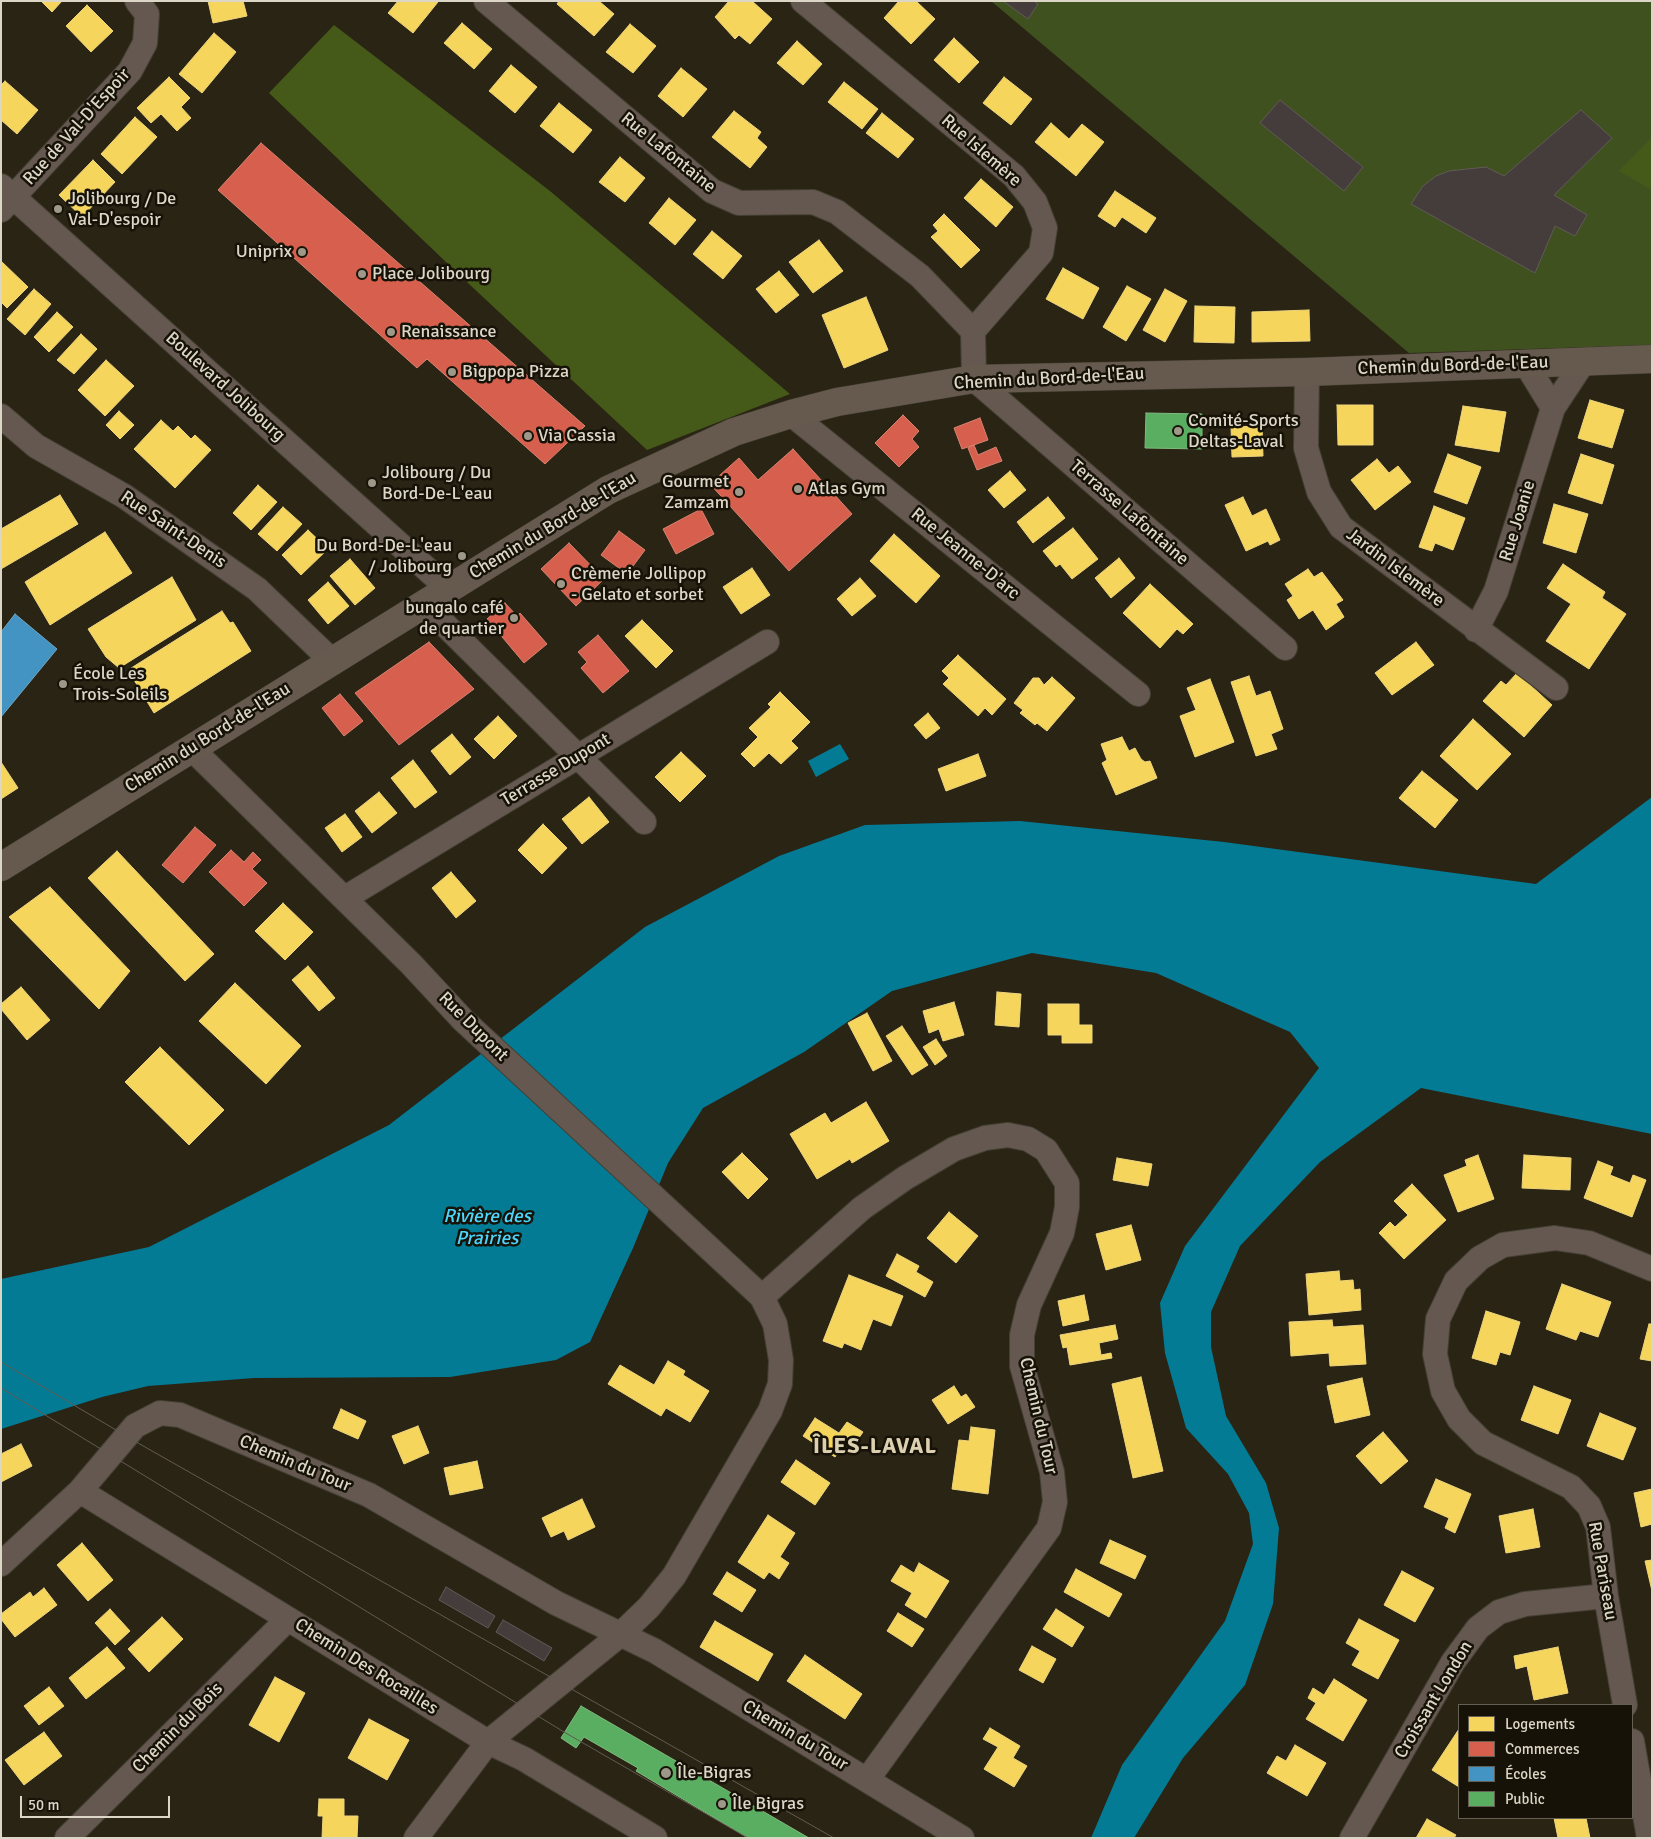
<!DOCTYPE html>
<html>
<head>
<meta charset="utf-8">
<style>
	body { margin:0 }
	#map { position:relative; width:1653px; height:1839px; overflow:hidden; background:#2a2415; font-family:Signika,sans-serif }
	canvas { display:block }
	.frame { position:absolute; inset:0; border:2px solid #dcd6c6; pointer-events:none }
	.legend { position:absolute; left:1458px; top:1704px; width:175px; height:115px; box-sizing:border-box; background:#161207; border:1px solid #656053; margin:0; padding:6px 9px; list-style:none; font-size:15px; color:#dcd6c6 }
	.legend li { display:flex; align-items:center; gap:10px; height:25px }
	.legend b { width:25px; border:1px solid #656053 }
	.scale { position:absolute; left:20px; top:1796px; width:150px; height:22px; box-sizing:border-box; border:2px solid #dcd6c6; border-top:0; padding-left:6px; font-size:15px; line-height:18px; white-space:nowrap; color:#dcd6c6; -webkit-text-stroke:4px #161207; paint-order:stroke }
</style>
</head>
<body>
<div id="map">
<canvas width="1653" height="1839"></canvas>
<div class="frame"></div>
<ul class="legend">
<li><b style="height:14px;background:#f6d55c"></b>Logements</li>
<li><b style="height:14px;background:#d6604d"></b>Commerces</li>
<li><b style="height:14px;background:#4393c3"></b>Écoles</li>
<li><b style="height:14px;background:#5aae61"></b>Public</li>
</ul>
<div class="scale">50 m</div>
</div>
<script>
const c = document.querySelector('canvas').getContext('2d');
c.lineJoin = 'round';
function fill(path, color) { c.fillStyle = color; c.fill(path, 'evenodd'); }
const shape = rows => new Path2D(rows.map(r => 'M' + r).join(''));
function stroke(path, color, width, dash) { c.strokeStyle = color; c.lineWidth = width; c.lineCap = dash ? 'butt' : 'round'; c.setLineDash(dash || []); c.stroke(path); }
function label(font, color, halo, rows, align = 'center') {
  c.font = font + ' Signika,sans-serif'; c.lineWidth = 5; c.setLineDash([]); c.textBaseline = 'middle'; c.strokeStyle = halo; c.fillStyle = color; for (const [text, x, y, turn = 0] of rows) {
    c.save(); c.translate(x, y); c.rotate((+turn || 0) * Math.PI / 180); c.textAlign = isNaN(turn) ? turn : align; if (halo) c.strokeText(text, 0, 0); c.fillText(text, 0, 0); c.restore();
  }
}
fill(shape([
	[991,1,1652,1,1652,345,1409,353]
]), '#405120');
fill(shape([
	[334,25,550,191,790,394,647,450,469,284,269,93],
	[1652,137,1652,190,1619,171]
]), '#455a19');
fill(shape([
	[840,744,849,759,816,777,808,761],
	[1652,797,1652,1134,1421,1088,1320,1162,1240,1246,1211,1312,1211,1347,1226,1416,1266,1483,1279,1528,1273,1604,1245,1685,1183,1758,1134,1838,1091,1838,1122,1765,1225,1621,1253,1544,1249,1513,1228,1474,1186,1428,1165,1353,1160,1303,1185,1246,1319,1068,1290,1032,1156,973,1032,953,892,991,804,1052,703,1108,668,1163,633,1248,590,1342,556,1360,450,1377,254,1378,148,1386,102,1397,1,1429,1,1279,149,1247,389,1125,645,927,779,856,865,825,1020,821,1224,842,1536,884]
]), '#047b94');
const homes = shape([
	[41,1,62,1,52,12,41,1],
	[208,1,243,1,247,16,213,23,208,1],
	[398,1,437,1,438,2,413,33,388,13,398,1],
	[559,1,599,1,614,14,594,36,557,4,559,1],
	[729,1,752,1,772,19,750,44,739,35,735,39,715,17,729,1],
	[899,1,916,1,935,19,911,44,884,18,899,1],
	[87,5,113,31,91,52,66,26,87,5],
	[462,23,492,49,474,69,444,43,462,23],
	[630,24,656,46,633,73,606,52,630,24],
	[214,33,236,52,202,93,179,74,214,33],
	[954,38,979,62,959,83,934,60,954,38],
	[797,41,822,64,803,85,777,63,797,41],
	[511,65,537,87,515,113,489,91,511,65],
	[681,68,707,89,683,117,658,96,681,68],
	[169,77,190,98,181,107,191,118,177,131,161,114,151,123,137,108,169,77],
	[1004,77,1032,99,1011,125,983,103,1004,77],
	[5,81,38,110,17,134,1,120,1,85,5,81],
	[844,82,878,109,862,129,828,102,844,82],
	[559,103,592,130,573,153,540,126,559,103],
	[734,111,761,132,757,138,767,147,750,168,712,137,734,111],
	[882,113,914,139,898,158,866,133,882,113],
	[135,117,157,137,122,174,101,154,135,117],
	[1051,123,1069,139,1082,124,1104,142,1076,176,1035,142,1051,123],
	[620,157,645,178,625,202,599,182,620,157],
	[93,160,115,182,82,217,59,195,93,160],
	[981,179,1013,207,996,227,964,198,981,179],
	[1115,191,1156,218,1146,233,1122,217,1115,227,1098,216,1115,191],
	[669,198,696,220,675,245,649,223,669,198],
	[944,214,980,250,961,268,931,237,938,231,933,225,944,214],
	[712,231,742,256,723,279,693,254,712,231],
	[819,240,843,271,813,293,789,262,819,240],
	[1,261,28,287,7,308,1,302,1,261],
	[1063,268,1099,288,1083,319,1046,299,1063,268],
	[779,271,799,295,776,313,756,289,779,271],
	[1127,286,1151,299,1126,341,1103,327,1127,286],
	[34,289,51,304,25,335,7,319,34,289],
	[1165,289,1187,301,1165,342,1143,330,1165,289],
	[866,297,888,350,844,368,822,315,866,297],
	[1195,306,1235,307,1234,343,1194,342,1195,306],
	[1309,310,1310,341,1252,342,1252,312,1309,310],
	[57,312,73,327,49,352,34,337,57,312],
	[81,334,97,349,74,374,57,360,81,334],
	[106,360,134,386,105,416,78,390,106,360],
	[1590,400,1624,410,1612,448,1578,438,1590,400],
	[1337,405,1373,405,1373,445,1338,445,1337,405],
	[1463,406,1506,412,1499,452,1455,445,1463,406],
	[119,411,134,425,120,439,106,425,119,411],
	[161,420,173,431,178,426,191,439,195,435,211,450,175,488,134,449,161,420],
	[1262,426,1263,456,1232,457,1231,427,1262,426],
	[1448,454,1481,467,1467,504,1434,492,1448,454],
	[1581,454,1614,465,1602,504,1568,493,1581,454],
	[1377,459,1389,473,1398,466,1411,482,1375,510,1351,480,1377,459],
	[1010,471,1026,490,1004,508,988,490,1010,471],
	[258,485,277,502,251,530,233,513,258,485],
	[60,495,78,524,1,569,1,529,60,495],
	[1048,497,1065,518,1033,543,1017,522,1048,497],
	[1243,497,1252,516,1266,509,1280,540,1270,545,1268,541,1246,551,1225,505,1243,497],
	[1554,504,1588,514,1576,553,1543,543,1554,504],
	[1434,506,1465,518,1453,550,1435,543,1432,551,1419,547,1434,506],
	[283,507,302,524,277,551,258,534,283,507],
	[1073,528,1098,559,1072,579,1060,564,1056,567,1043,551,1073,528],
	[308,530,328,549,301,575,282,555,308,530],
	[105,532,132,573,50,625,25,582,105,532],
	[894,534,940,576,916,603,870,561,894,534],
	[1119,558,1135,578,1111,598,1095,578,1119,558],
	[350,559,375,588,355,605,330,576,350,559],
	[1563,564,1605,592,1602,598,1626,614,1589,669,1546,641,1571,604,1547,588,1563,564],
	[752,568,770,595,741,614,723,587,752,568],
	[1308,569,1314,577,1322,572,1343,600,1336,604,1344,617,1326,630,1313,610,1299,619,1287,600,1293,596,1285,584,1308,569],
	[172,577,196,620,119,668,106,657,88,629,172,577],
	[860,578,876,596,852,616,837,599,860,578],
	[328,582,349,606,328,624,308,600,328,582],
	[1150,584,1193,624,1183,634,1177,629,1160,648,1123,613,1150,584],
	[222,611,230,623,233,622,251,651,154,713,128,670,222,611],
	[642,620,673,651,656,668,625,636,642,620],
	[1416,642,1434,665,1392,695,1375,673,1416,642],
	[958,655,1006,699,992,715,985,708,978,716,943,684,949,678,942,671,958,655],
	[1517,673,1552,705,1524,737,1483,701,1501,681,1506,685,1517,673],
	[1249,676,1256,696,1270,691,1283,729,1271,734,1277,749,1256,756,1231,682,1249,676],
	[1052,677,1075,698,1047,731,1037,723,1035,725,1020,713,1023,710,1014,703,1033,678,1039,678,1044,685,1052,677],
	[1210,679,1234,742,1195,757,1180,716,1196,710,1187,688,1210,679],
	[780,692,810,722,791,741,798,748,781,764,769,753,754,767,741,754,758,737,749,728,771,707,768,704,780,692],
	[928,713,940,728,926,739,914,725,928,713],
	[498,716,517,736,494,759,474,739,498,716],
	[1473,719,1511,754,1477,790,1440,756,1473,719],
	[452,734,471,757,450,775,431,751,452,734],
	[1122,737,1129,751,1135,748,1141,759,1145,762,1150,761,1157,778,1116,795,1102,763,1107,760,1101,744,1122,737],
	[681,752,706,776,680,802,655,777,681,752],
	[978,754,986,776,946,791,938,769,978,754],
	[413,760,437,792,415,808,391,778,413,760],
	[1,762,18,788,1,799,1,762],
	[1422,771,1458,800,1435,828,1399,798,1422,771],
	[379,792,397,813,372,833,355,811,379,792],
	[589,797,609,822,582,844,562,819,589,797],
	[345,814,362,837,342,852,325,828,345,814],
	[543,824,567,848,542,874,518,850,543,824],
	[117,851,214,954,185,981,88,878,117,851],
	[451,872,476,901,456,918,432,888,451,872],
	[50,887,130,971,99,1009,9,917,50,887],
	[283,903,313,932,285,960,255,931,283,903],
	[308,966,335,998,319,1011,292,980,308,966],
	[235,983,301,1046,266,1084,199,1021,235,983],
	[21,987,50,1020,27,1040,1,1009,1,1004,21,987],
	[997,992,1021,994,1019,1027,995,1025,997,992],
	[954,1002,964,1035,943,1041,939,1029,929,1033,923,1011,954,1002],
	[1048,1004,1079,1004,1079,1025,1092,1025,1092,1043,1062,1043,1062,1035,1048,1035,1048,1004],
	[867,1013,892,1061,873,1071,848,1023,867,1013],
	[902,1026,928,1065,912,1075,886,1036,902,1026],
	[936,1039,947,1056,935,1065,923,1047,936,1039],
	[160,1047,224,1110,189,1145,125,1082,160,1047],
	[866,1102,889,1141,852,1163,850,1159,817,1179,790,1134,825,1113,831,1123,866,1102],
	[742,1153,768,1179,748,1199,722,1172,742,1153],
	[1478,1155,1494,1199,1458,1212,1444,1175,1467,1166,1465,1160,1478,1155],
	[1524,1155,1571,1158,1570,1190,1522,1188,1524,1155],
	[1117,1158,1152,1164,1148,1186,1113,1180,1117,1158],
	[1598,1161,1613,1167,1610,1175,1630,1183,1633,1175,1646,1180,1632,1217,1584,1198,1598,1161],
	[1412,1184,1446,1220,1404,1259,1379,1233,1390,1222,1395,1227,1408,1215,1394,1201,1412,1184],
	[949,1212,978,1236,956,1263,927,1238,949,1212],
	[1131,1225,1141,1260,1106,1270,1096,1234,1131,1225],
	[897,1254,919,1266,916,1272,933,1282,925,1297,886,1276,897,1254],
	[1339,1271,1340,1281,1353,1280,1354,1290,1360,1289,1361,1310,1309,1315,1306,1274,1339,1271],
	[849,1275,903,1296,891,1326,873,1319,861,1350,844,1343,842,1348,823,1341,849,1275],
	[1562,1284,1611,1302,1598,1337,1580,1331,1576,1340,1546,1329,1562,1284],
	[1084,1295,1089,1320,1063,1326,1058,1301,1084,1295],
	[1486,1311,1520,1322,1510,1355,1500,1352,1496,1365,1472,1358,1486,1311],
	[1332,1320,1333,1327,1363,1325,1366,1364,1330,1366,1329,1353,1291,1356,1289,1322,1332,1320],
	[1649,1324,1652,1324,1652,1361,1640,1359,1649,1324],
	[1115,1325,1118,1339,1099,1343,1101,1355,1111,1353,1112,1358,1070,1365,1067,1347,1063,1348,1060,1335,1115,1325],
	[668,1361,685,1371,683,1375,709,1391,690,1422,666,1408,661,1416,608,1384,620,1365,654,1385,668,1361],
	[1141,1377,1163,1471,1133,1478,1112,1384,1141,1377],
	[1362,1378,1370,1415,1335,1423,1327,1386,1362,1378],
	[954,1386,961,1397,966,1394,975,1407,948,1424,932,1400,954,1386],
	[1534,1386,1571,1400,1558,1434,1521,1420,1534,1386],
	[341,1409,366,1421,358,1439,333,1428,341,1409],
	[1600,1413,1636,1428,1623,1460,1587,1446,1600,1413],
	[815,1418,839,1433,847,1422,863,1432,856,1442,848,1437,835,1457,803,1436,815,1418],
	[418,1426,429,1453,404,1464,392,1436,418,1426],
	[971,1427,995,1430,988,1494,952,1489,959,1440,969,1441,971,1427],
	[1383,1432,1408,1461,1381,1484,1356,1456,1383,1432],
	[21,1444,32,1466,1,1482,1,1454,21,1444],
	[796,1460,830,1483,815,1505,781,1482,796,1460],
	[477,1461,483,1488,450,1495,444,1468,477,1461],
	[1436,1479,1471,1494,1455,1533,1445,1528,1449,1518,1424,1507,1436,1479],
	[1652,1489,1652,1524,1641,1527,1634,1493,1652,1489],
	[582,1499,595,1527,568,1540,564,1531,551,1537,542,1518,582,1499],
	[1533,1509,1540,1547,1506,1553,1499,1516,1533,1509],
	[768,1515,795,1533,780,1557,789,1563,779,1579,769,1572,764,1579,738,1562,768,1515],
	[1110,1540,1146,1556,1135,1579,1100,1563,1110,1540],
	[82,1543,113,1580,88,1601,57,1565,82,1543],
	[1652,1560,1652,1591,1645,1561,1652,1560],
	[919,1563,949,1581,926,1618,905,1605,912,1593,891,1581,901,1565,914,1573,919,1563],
	[1076,1569,1122,1594,1109,1617,1064,1592,1076,1569],
	[1402,1571,1434,1588,1415,1622,1384,1605,1402,1571],
	[727,1572,756,1590,742,1612,713,1594,727,1572],
	[44,1588,57,1605,15,1637,1,1619,1,1614,30,1592,33,1597,44,1588],
	[110,1609,130,1631,115,1645,95,1623,110,1609],
	[1056,1609,1084,1627,1072,1647,1043,1629,1056,1609],
	[898,1613,924,1629,912,1647,887,1631,898,1613],
	[162,1617,183,1639,149,1672,128,1649,162,1617],
	[1359,1619,1399,1640,1378,1679,1352,1665,1360,1651,1346,1643,1359,1619],
	[715,1621,773,1654,758,1681,700,1647,715,1621],
	[1032,1646,1056,1659,1043,1683,1019,1670,1032,1646],
	[107,1647,125,1668,86,1699,69,1678,107,1647],
	[1558,1647,1568,1693,1534,1700,1527,1666,1516,1669,1514,1656,1558,1647],
	[805,1655,862,1694,845,1719,787,1681,805,1655],
	[275,1677,305,1693,279,1742,249,1725,275,1677],
	[1334,1679,1367,1700,1343,1741,1306,1719,1316,1703,1308,1698,1313,1688,1324,1695,1334,1679],
	[49,1687,64,1706,39,1725,24,1706,49,1687],
	[369,1719,409,1740,387,1780,348,1758,369,1719],
	[990,1728,1020,1746,1013,1758,1027,1766,1014,1787,984,1769,998,1747,983,1739,990,1728],
	[1459,1729,1459,1787,1432,1770,1459,1729],
	[44,1732,62,1756,24,1785,5,1760,44,1732],
	[1295,1745,1326,1763,1307,1796,1267,1773,1277,1756,1286,1761,1295,1745],
	[319,1799,344,1799,344,1816,358,1816,357,1838,322,1838,323,1816,318,1816,319,1799],
	[1554,1818,1586,1818,1590,1838,1558,1838,1554,1818],
	[1427,1819,1456,1835,1454,1838,1416,1838,1427,1819]
]);
fill(homes, '#f6d55c');
stroke(homes, '#eed57c', 1);
const shops = shape([
	[261,143,585,426,545,464,427,359,417,368,218,190,261,143],
	[903,415,919,431,912,439,919,447,899,467,875,443,903,415],
	[980,418,988,440,962,449,954,428,980,418],
	[974,445,978,455,996,447,1002,461,977,470,968,448,974,445],
	[793,449,852,514,789,571,710,484,739,458,758,480,793,449],
	[701,509,714,534,676,554,663,529,701,509],
	[619,531,645,550,627,574,601,555,619,531],
	[569,543,604,579,576,606,541,569,569,543],
	[505,603,517,616,520,613,547,644,524,663,487,619,505,603],
	[598,635,629,671,603,693,581,668,587,662,578,652,598,635],
	[429,642,474,689,399,745,355,693,429,642],
	[340,694,363,721,344,736,322,708,340,694],
	[195,827,216,845,183,883,162,865,195,827],
	[231,850,244,862,253,852,261,860,252,869,267,883,244,906,209,872,231,850]
]);
fill(shops, '#d6604d');
stroke(shops, '#d88371', 1);
const schools = shape([
	[15,614,57,649,1,717,1,632,15,614]
]);
fill(schools, '#4393c3');
stroke(schools, '#71a7c4', 1);
const public = shape([
	[1146,413,1202,414,1202,449,1145,448,1146,413],
	[581,1706,809,1838,748,1838,636,1771,638,1768,584,1737,576,1748,561,1738,581,1706]
]);
fill(public, '#5aae61');
stroke(public, '#81ba7f', 1);
const building = shape([
	[1003,1,1034,1,1038,4,1028,19,1003,1],
	[1280,100,1363,167,1344,191,1260,123,1280,100],
	[1581,110,1612,138,1554,195,1587,215,1575,236,1555,226,1535,273,1411,204,1423,186,1436,176,1449,171,1486,167,1504,176,1581,110],
	[446,1587,495,1616,488,1628,439,1600,446,1587],
	[503,1620,552,1648,544,1661,496,1632,503,1620]
]);
fill(building, '#443d3b');
stroke(building, '#625a58', 1);
const street = shape([
	[486,1,712,191,739,203,813,202,837,212,920,276,973,331,974,379,1285,648],
	[803,1,1014,176,1035,202,1045,228,1041,253,973,331],
	[1,186,449,589],
	[1,210,130,71,145,43,147,14,137,1],
	[1526,364,1553,408],
	[1307,372,1306,448,1319,492,1341,527,1556,688],
	[791,414,1138,694],
	[1,416,36,446,124,496,257,589,332,661],
	[424,604,644,822],
	[1476,630,1496,591,1553,408,1584,361],
	[191,748,411,964,463,1020,762,1297,775,1324,781,1360,780,1384,770,1411,674,1576,649,1607,621,1634,488,1742,416,1838],
	[345,898,767,642],
	[762,1297,862,1208,905,1178,954,1149,985,1138,1008,1135,1028,1139,1046,1150,1067,1183,1067,1207,1062,1233,1029,1305,1022,1335,1022,1366,1052,1472,1055,1502,1049,1528,867,1780],
	[80,1491,488,1742,524,1759,655,1838],
	[1,1564,80,1491,135,1426,160,1413,180,1415,369,1495,556,1603,655,1651,962,1838],
	[1625,1705,1606,1596,1598,1527,1589,1506,1571,1487,1483,1443,1459,1419,1443,1391,1435,1354,1438,1319,1456,1281,1480,1258,1503,1245,1555,1238,1589,1243,1652,1269],
	[1632,1741,1649,1838],
	[67,1838,288,1619],
	[1352,1838,1453,1662,1478,1628,1499,1612,1525,1604,1606,1596]
]);
const secondary = shape([
	[1,867,608,490,734,432,791,414,837,402,974,379,1307,372,1652,359]
]);
stroke(street, '#454033', 26);
stroke(secondary, '#454033', 29);
stroke(street, '#645850', 24);
stroke(secondary, '#665a4e', 28);
stroke(shape([
	[1,1362,138,1443,834,1838],
	[1,1388,564,1732,748,1838]
]), '#635b51', 1);
for (const [x, y, r, color] of [
	[58,209,5,"#9e9888"],
	[302,252,5,"#9e9888"],
	[362,274,5,"#9e9888"],
	[391,332,5,"#9e9888"],
	[452,372,5,"#9e9888"],
	[1178,431,5,"#9e9888"],
	[528,436,5,"#9e9888"],
	[372,483,5,"#9e9888"],
	[798,489,5,"#9e9888"],
	[739,492,5,"#9e9888"],
	[462,556,5,"#9e9888"],
	[561,584,5,"#9e9888"],
	[514,618,5,"#9e9888"],
	[63,684,5,"#9e9888"],
	[666,1773,6,"#9e9888"],
	[722,1804,5,"#9e9888"]
]) { const dot = new Path2D(); dot.arc(x, y, r, 0, 2 * Math.PI); c.fillStyle = color; c.fill(dot); stroke(dot, '#161207', 2); }
label('18px', '#dcd6c6', '#161207', [
	["Rue de Val-D'Espoir",77,127,-48],
	["Rue Islemère",981,151,41],
	["Rue Lafontaine",668,153,39],
	["Chemin du Bord-de-l'Eau",1453,366,-2],
	["Chemin du Bord-de-l'Eau",1049,379,-3],
	["Boulevard Jolibourg",225,387,42],
	["Terrasse Lafontaine",1129,513,41],
	["Rue Joanie",1518,521,-73],
	["Chemin du Bord-de-l'Eau",553,526,-31],
	["Rue Saint-Denis",173,530,34],
	["Rue Jeanne-D'arc",965,554,39],
	["Jardin Islemère",1395,568,37],
	["Chemin du Bord-de-l'Eau",208,738,-32],
	["Terrasse Dupont",556,770,-31],
	["Rue Dupont",473,1027,45],
	["Chemin du Tour",1038,1416,77],
	["Chemin du Tour",295,1464,23],
	["Rue Pariseau",1602,1571,80],
	["Chemin Des Rocailles",366,1667,32],
	["Croissant London",1434,1700,-59],
	["Chemin du Bois",178,1728,-45],
	["Chemin du Tour",795,1736,31]
]);
label('18px', '#dcd6c6', '#161207', [
	["Jolibourg / De",68,199],
	["Val-D'espoir",68,220],
	["Uniprix",292,252,"right"],
	["Place Jolibourg",372,274],
	["Renaissance",401,332],
	["Bigpopa Pizza",462,372],
	["Comité-Sports",1188,421],
	["Deltas-Laval",1188,442],
	["Via Cassia",538,436],
	["Jolibourg / Du",382,473],
	["Bord-De-L'eau",382,494],
	["Gourmet",729,482,"right"],
	["Zamzam",729,503,"right"],
	["Atlas Gym",808,489],
	["Du Bord-De-L'eau",452,546,"right"],
	["/ Jolibourg",452,567,"right"],
	["Crèmerie Jollipop",571,574],
	["- Gelato et sorbet",571,595],
	["bungalo café",504,608,"right"],
	["de quartier",504,629,"right"],
	["École Les",73,674],
	["Trois-Soleils",73,695],
	["Île-Bigras",677,1773],
	["Île Bigras",732,1804]
], 'left');
label('italic 19px', '#4cd6fd', '#161207', [
	["Rivière des",487,1217],
	["Prairies",487,1239]
]);
c.letterSpacing = '1px';
label('bold 22px', '#dcd0b0', '#161207', [
	["ÎLES-LAVAL",875,1447]
]);
c.letterSpacing = '0px';
</script>
</body>
</html>
